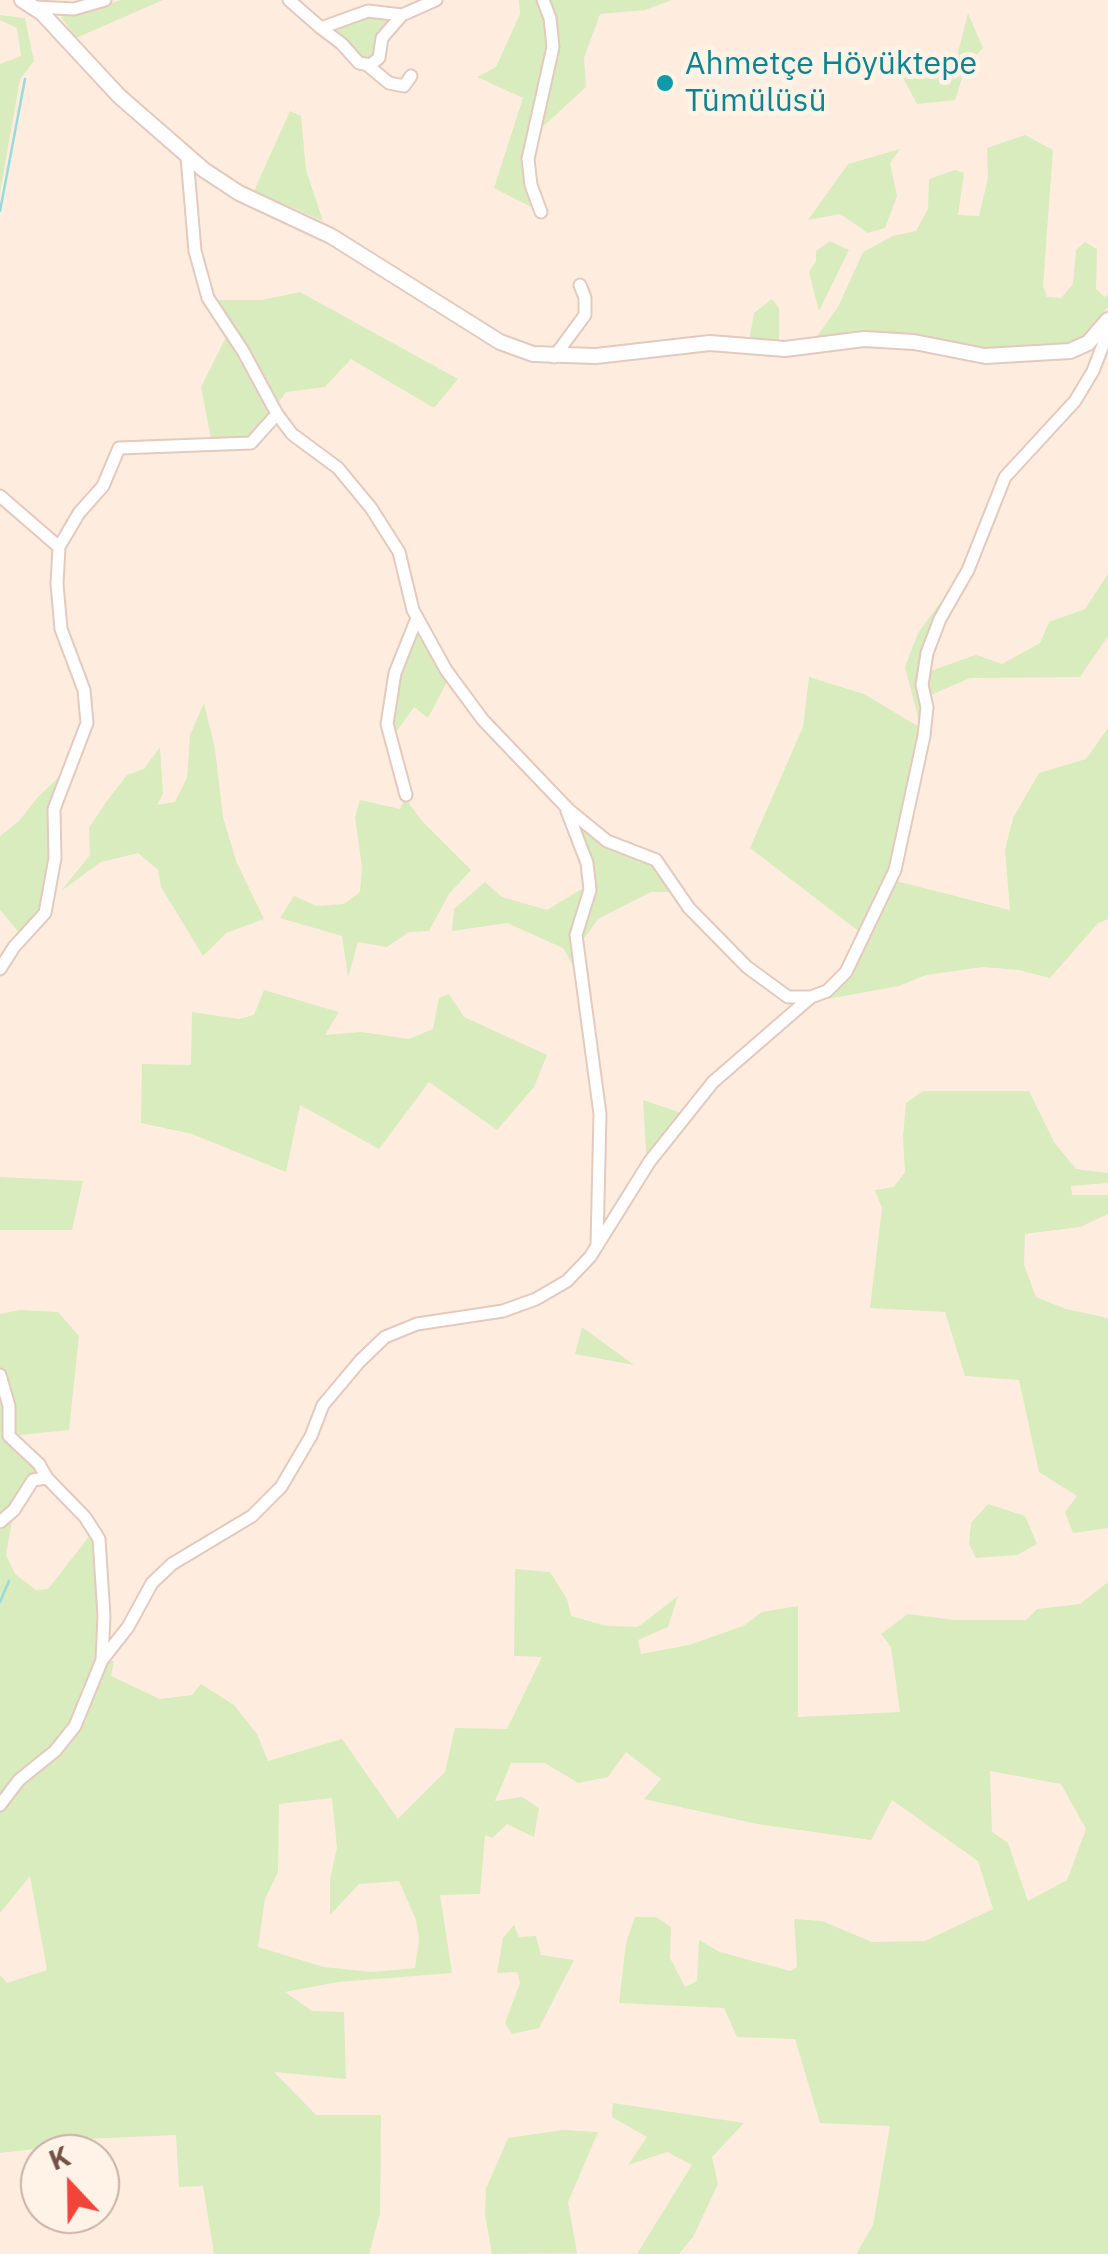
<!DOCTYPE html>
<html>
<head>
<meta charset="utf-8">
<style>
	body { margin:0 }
	#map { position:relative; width:1108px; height:2254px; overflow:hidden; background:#feeddf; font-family:"IBM Plex Sans",sans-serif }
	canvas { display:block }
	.north { position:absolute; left:20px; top:2134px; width:100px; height:100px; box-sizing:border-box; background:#fff2e7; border:2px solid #c8b1a6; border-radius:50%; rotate:338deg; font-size:28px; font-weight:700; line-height:40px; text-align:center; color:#764f45 }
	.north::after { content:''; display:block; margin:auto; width:35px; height:45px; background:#f1453b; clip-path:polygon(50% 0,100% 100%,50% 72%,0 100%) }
</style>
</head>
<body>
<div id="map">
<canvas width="1108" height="2254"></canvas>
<div class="north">K</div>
</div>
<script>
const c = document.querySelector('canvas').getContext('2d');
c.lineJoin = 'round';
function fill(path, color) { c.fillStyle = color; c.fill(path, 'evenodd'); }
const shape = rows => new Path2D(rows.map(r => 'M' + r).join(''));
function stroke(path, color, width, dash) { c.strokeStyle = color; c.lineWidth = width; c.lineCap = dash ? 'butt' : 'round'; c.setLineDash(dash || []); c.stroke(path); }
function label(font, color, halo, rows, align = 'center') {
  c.font = font + ' "IBM Plex Sans",sans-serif'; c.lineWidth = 10; c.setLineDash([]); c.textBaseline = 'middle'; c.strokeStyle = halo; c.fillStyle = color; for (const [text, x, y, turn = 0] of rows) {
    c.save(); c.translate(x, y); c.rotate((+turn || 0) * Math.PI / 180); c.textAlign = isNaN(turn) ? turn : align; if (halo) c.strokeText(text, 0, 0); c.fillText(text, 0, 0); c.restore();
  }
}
fill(shape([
	[121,0,163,0,76,38,61,17],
	[519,0,539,0,548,19,549,47,525,156,535,209,494,188,523,98,477,77,496,67,520,14],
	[546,0,672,0,645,10,600,14,584,58,586,87,537,132,549,84],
	[968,13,983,48,966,66,955,100,917,104,893,59,951,80],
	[368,14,395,17,376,55,370,61,360,61,327,29],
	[0,15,25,18,34,61,20,79,0,193,0,64,21,56,17,28,0,20],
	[290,111,301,116,306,170,323,221,254,191],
	[1025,135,1053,150,1043,286,1047,297,1061,298,1073,284,1076,250,1085,242,1097,249,1096,289,1104,297,1108,295,1108,306,1087,339,1069,345,984,351,890,335,842,333,814,340,838,307,863,252,893,236,916,231,928,209,929,179,955,170,964,173,958,215,979,216,988,178,987,148],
	[900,149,890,163,897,196,885,228,868,233,840,214,808,220,848,164],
	[830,241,849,250,819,311,809,272,816,261,816,251],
	[300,292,458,379,434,408,351,359,325,387,286,392,251,443,212,444,201,387,226,337,215,300,262,300],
	[772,299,779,308,779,343,749,341,754,313],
	[1108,574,1108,636,1080,677,970,678,931,695,927,684,930,671,976,655,1002,664,1040,643,1049,622,1085,609],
	[950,589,934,621,922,729,890,869,861,933,750,848,803,727,809,677,864,694,921,728,905,667,918,633],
	[418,627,448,680,428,718,414,707,394,735,391,723,400,675],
	[204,703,215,749,223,817,236,861,264,919,226,933,203,956,161,887,158,870,138,853,101,862,61,891,90,855,89,828,106,802,127,775,144,769,160,747,163,794,157,805,175,802,187,778,190,735],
	[1108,728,1108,919,1098,923,1050,978,1019,970,983,967,926,975,899,986,817,1001,849,973,896,881,1010,910,1005,850,1013,818,1039,773,1086,759],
	[70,766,54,809,45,913,23,937,0,910,0,836,19,821,37,798],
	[405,798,422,821,471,870,449,894,429,931,409,932,387,947,358,942,348,977,342,936,280,918,294,896,317,906,344,904,360,892,362,867,355,817,360,800,400,809],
	[579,824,604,847,638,861,654,863,677,892,651,892,598,919,581,943,589,862],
	[485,882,502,897,547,910,585,887,576,970,563,948,507,923,452,931,454,909],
	[264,990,339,1012,325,1035,361,1032,409,1039,433,1029,439,998,449,994,464,1017,547,1055,534,1087,497,1130,429,1082,379,1149,300,1105,286,1172,192,1134,141,1123,142,1064,191,1065,192,1012,239,1019,254,1015],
	[923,1091,1029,1091,1054,1142,1076,1169,1108,1173,1108,1183,1071,1186,1072,1195,1108,1195,1108,1214,1080,1227,1025,1234,1024,1265,1036,1297,1066,1309,1108,1318,1108,1528,1073,1533,1065,1512,1077,1496,1039,1472,1019,1380,965,1376,945,1312,870,1308,882,1208,875,1190,894,1187,905,1172,903,1137,906,1103],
	[643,1100,688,1115,647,1168],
	[0,1177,83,1181,72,1230,0,1230],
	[20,1310,58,1312,79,1336,69,1430,10,1436,44,1476,0,1517,0,1314],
	[582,1327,634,1365,575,1354],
	[988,1504,1025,1516,1037,1544,1017,1555,976,1558,969,1544,971,1523],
	[13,1515,6,1555,15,1574,36,1590,48,1589,91,1534,96,1540,99,1660,72,1724,52,1750,0,1796,0,1531,2,1523],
	[515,1569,550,1572,567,1599,571,1616,607,1626,638,1627,678,1596,668,1627,638,1640,641,1654,689,1645,743,1626,762,1612,798,1606,798,1717,900,1712,891,1647,881,1634,908,1614,955,1620,1026,1620,1037,1609,1080,1604,1108,1582,1108,2254,856,2254,873,2225,890,2126,820,2123,795,2039,737,2037,724,2008,619,2003,626,1943,635,1917,656,1917,671,1927,670,1958,685,1987,697,1981,699,1940,720,1952,790,1971,797,1967,794,1919,822,1921,872,1942,925,1941,993,1909,978,1861,892,1800,871,1840,757,1824,644,1799,661,1779,626,1752,608,1777,578,1783,545,1763,511,1763,495,1801,522,1797,539,1808,534,1837,507,1824,492,1838,485,1835,480,1894,440,1895,452,1973,338,1982,285,1992,312,2011,344,2012,346,2079,274,2072,316,2115,381,2115,380,2214,369,2254,214,2254,203,2186,179,2187,176,2135,65,2140,65,2154,55,2154,53,2147,0,2153,0,1975,7,1983,47,1970,30,1876,0,1913,0,1812,22,1782,56,1756,84,1720,107,1661,114,1661,111,1676,160,1699,192,1695,201,1684,234,1705,257,1734,268,1761,342,1739,398,1819,445,1772,455,1728,507,1729,542,1657,514,1656],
	[990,1771,1061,1784,1086,1829,1067,1880,1028,1901,1008,1843,992,1832],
	[332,1798,337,1847,330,1880,330,1915,359,1884,399,1881,416,1920,419,1939,415,1968,373,1972,324,1967,258,1947,265,1899,278,1872,279,1804],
	[514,1925,519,1937,536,1936,541,1955,574,1960,539,2028,512,2034,505,2023,520,1983,517,1972,497,1973,503,1938],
	[613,2103,744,2123,712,2157,718,2184,693,2237,679,2254,637,2254,692,2165,667,2152,628,2165,647,2137,612,2117],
	[563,2130,598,2132,568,2202,577,2253,492,2254,485,2214,486,2189,508,2138]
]), '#d8ecbd');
stroke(shape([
	[0,211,25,79],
	[0,1602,9,1581]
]), '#98dbda', 2.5);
const minor = shape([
	[289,0,321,28,368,11,402,15,436,0],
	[35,7,74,9,105,0],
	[321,28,342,44,359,63,370,65,379,58,382,38,402,15],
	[366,64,389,83,404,86,411,76],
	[541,212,531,185,528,159,553,47,550,18,543,0],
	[554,357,585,315,585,298,580,285],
	[277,414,292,434,338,468,371,508,399,552,413,610,446,670,483,720,569,810,607,841,656,860,689,908,747,967,788,997,811,997,827,991,846,972,895,870,924,736,927,707,922,685,927,653,940,619,968,570,1005,477,1075,401,1093,371,1108,332],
	[0,496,59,547],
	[406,795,387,724,395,673,417,618],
	[567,811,587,863,590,890,576,935,600,1114,597,1244],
	[0,969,14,947,45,913,55,858,54,809,87,723,84,690,61,629,57,584,59,547,79,513,103,486,119,448,251,443,277,414,243,351,208,298,195,251,187,157],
	[0,1375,9,1406,9,1436,39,1464,47,1478,85,1517,99,1539,104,1616,102,1660],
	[0,1522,14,1510,33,1480,47,1478],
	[0,1805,19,1780,55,1751,75,1726,102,1660,128,1627,152,1583,172,1564,252,1516,281,1487,311,1436,323,1405,360,1361,385,1337,417,1324,503,1311,536,1299,567,1281,590,1257,650,1161,713,1082,811,997]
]);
const tertiary = shape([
	[22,0,42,13,119,96,204,170,239,193,331,236,500,342,533,354,596,356,710,343,785,349,864,339,914,342,985,356,1070,351,1088,343,1108,320]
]);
stroke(minor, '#e4c9be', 15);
stroke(tertiary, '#e4c9be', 18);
stroke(minor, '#fff', 11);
stroke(tertiary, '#fff', 14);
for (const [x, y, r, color] of [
	[665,83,10,"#0f9aa8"]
]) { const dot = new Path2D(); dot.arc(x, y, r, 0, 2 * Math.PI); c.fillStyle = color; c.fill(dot); stroke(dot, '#fff2e7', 4); }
label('32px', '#0d838f', '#fff2e7', [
	["Ahmetçe Höyüktepe",685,65],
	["Tümülüsü",685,102]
], 'left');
</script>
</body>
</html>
